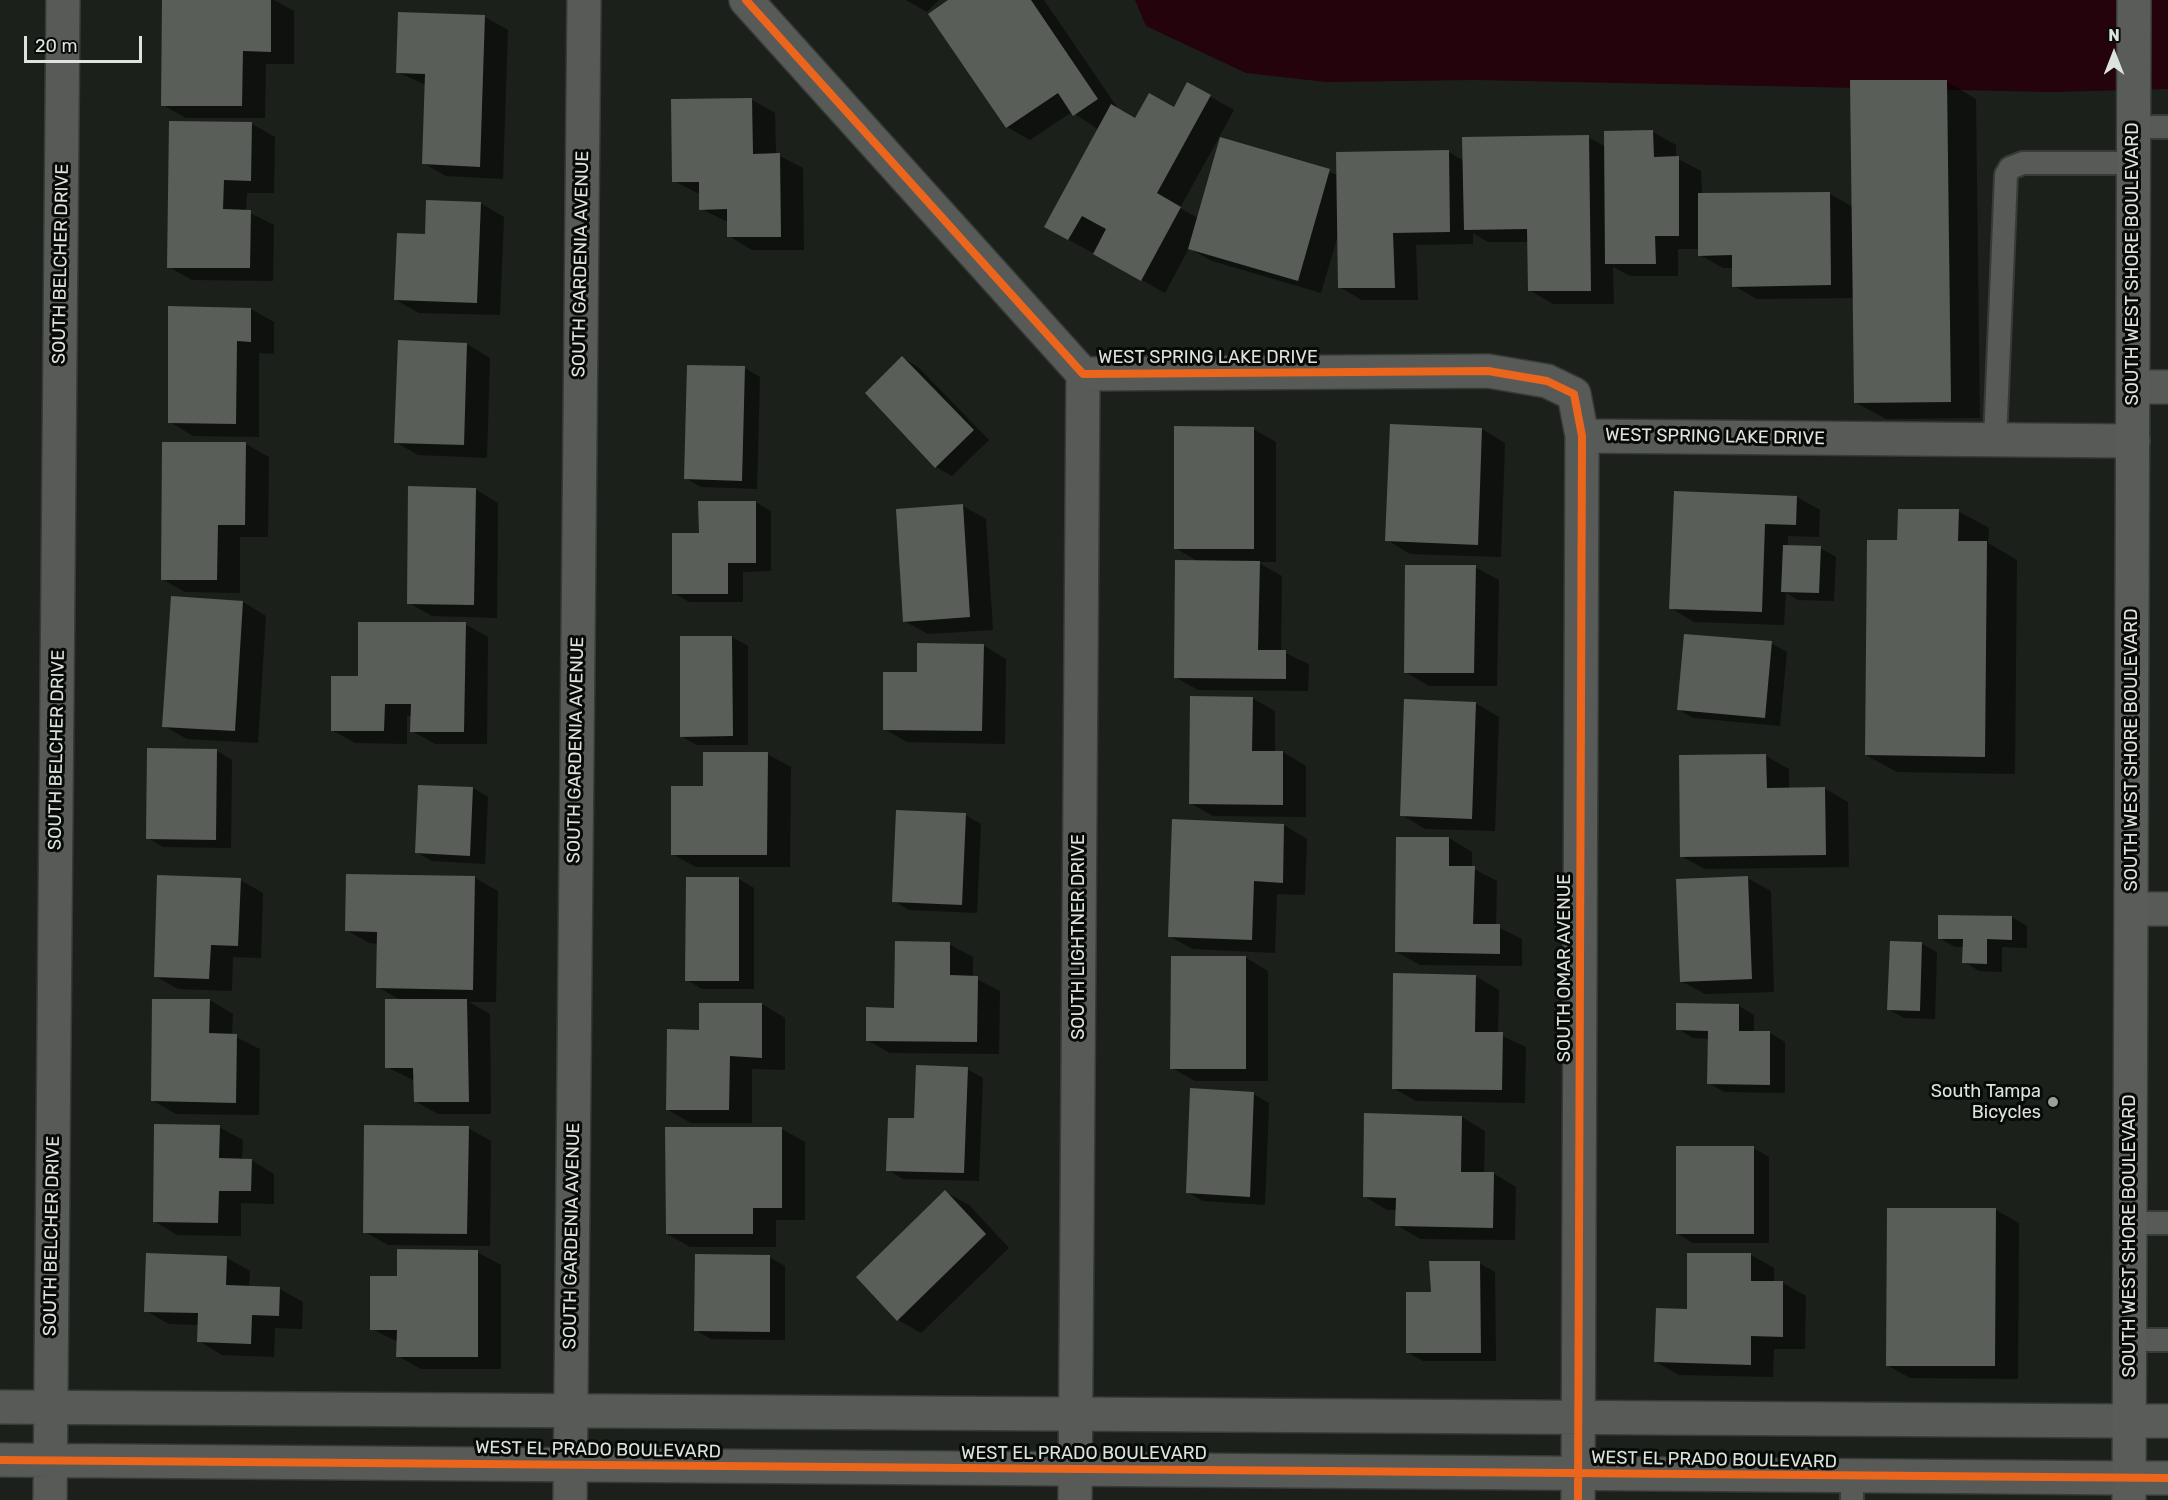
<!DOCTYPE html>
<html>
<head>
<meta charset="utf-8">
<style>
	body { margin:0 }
	#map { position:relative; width:2168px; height:1500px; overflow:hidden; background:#1b201b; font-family:Rubik,sans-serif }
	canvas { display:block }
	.north { position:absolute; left:2084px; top:24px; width:60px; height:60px; -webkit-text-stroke:4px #070a07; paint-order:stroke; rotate:0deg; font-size:16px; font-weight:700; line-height:24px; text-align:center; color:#dde4dd }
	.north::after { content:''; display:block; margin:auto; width:21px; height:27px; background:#dde4dd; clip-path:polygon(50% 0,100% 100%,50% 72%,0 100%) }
	.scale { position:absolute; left:24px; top:36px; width:118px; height:27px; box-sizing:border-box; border:3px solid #dde4dd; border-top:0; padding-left:8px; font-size:18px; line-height:21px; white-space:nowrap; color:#dde4dd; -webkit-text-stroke:4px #070a07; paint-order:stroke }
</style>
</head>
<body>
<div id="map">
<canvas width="2168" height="1500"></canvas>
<div class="north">N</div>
<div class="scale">20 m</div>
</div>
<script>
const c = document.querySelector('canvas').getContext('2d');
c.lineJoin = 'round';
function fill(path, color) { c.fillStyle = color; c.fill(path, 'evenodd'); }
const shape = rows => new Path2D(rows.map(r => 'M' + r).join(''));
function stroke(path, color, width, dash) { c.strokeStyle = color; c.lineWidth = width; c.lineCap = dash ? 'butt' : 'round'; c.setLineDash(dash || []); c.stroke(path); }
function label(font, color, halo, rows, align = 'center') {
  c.font = font + ' Rubik,sans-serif'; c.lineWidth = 6; c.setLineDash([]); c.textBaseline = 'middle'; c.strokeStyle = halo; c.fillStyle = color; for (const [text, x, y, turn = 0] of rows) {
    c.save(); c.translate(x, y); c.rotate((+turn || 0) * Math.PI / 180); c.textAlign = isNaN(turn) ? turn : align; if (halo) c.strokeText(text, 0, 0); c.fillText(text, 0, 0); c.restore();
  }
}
fill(shape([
	[1135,0,2168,0,2168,89,2052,92,1475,80,1326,82,1246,73,1146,26]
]), '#24030d');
fill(shape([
	[164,0,274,0,294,11,294,64,266,64,265,118,186,118,163,105],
	[906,0,939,0,927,12],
	[951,0,1044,0,1119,110,1136,120,1174,109,1188,84,1234,110,1180,208,1198,218,1221,139,1338,175,1449,152,1464,161,1588,137,1606,147,1653,132,1676,145,1676,158,1701,171,1702,195,1830,194,1853,207,1946,81,1976,99,1980,418,1886,419,1855,402,1854,298,1757,299,1734,286,1733,268,1723,268,1700,255,1700,249,1678,249,1678,276,1630,276,1613,267,1614,304,1553,304,1529,290,1529,242,1488,242,1473,233,1473,244,1416,245,1418,300,1362,300,1339,287,1338,235,1321,293,1212,261,1189,248,1165,293,1046,227,1099,130,1072,112,1030,140,1007,127],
	[399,13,485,17,508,30,503,179,446,176,423,163,426,85,397,72],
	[752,100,775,113,776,154,803,168,804,250,752,250,729,236,728,222,701,209,701,195,674,181],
	[252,124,275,137,274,193,247,193,246,211,274,225,273,281,192,280,169,267],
	[480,203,504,217,500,315,419,313,396,300],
	[251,309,274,322,274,354,259,353,259,437,193,436,170,422],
	[399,342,467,344,490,358,487,458,418,455,395,442],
	[903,358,918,367,989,440,952,476,936,467,867,393],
	[745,368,760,377,757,489,701,487,685,478],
	[1253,429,1276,442,1276,562,1257,562,1282,576,1281,651,1309,664,1308,691,1198,690,1175,677,1199,562,1175,548],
	[1482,429,1505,443,1501,557,1410,554,1387,540],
	[246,444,269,457,268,537,240,537,240,593,185,592,162,579],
	[475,489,498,503,497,618,432,616,409,603],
	[1675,493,1797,497,1820,510,1819,537,1788,536,1788,547,1820,548,1836,557,1834,601,1798,600,1786,593,1784,625,1694,622,1671,608],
	[755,502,771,511,771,571,743,572,743,602,689,602,674,593,701,534],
	[963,506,986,519,993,630,928,634,904,621],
	[1958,511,1989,528,1988,543,2017,560,2015,774,1897,772,1866,755,1899,541],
	[1475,567,1499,580,1497,686,1429,686,1405,672],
	[243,602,266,616,258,743,187,739,164,726],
	[465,624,488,637,487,744,435,744,412,731,412,716,407,716,407,744,355,743,332,730,359,677],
	[681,637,732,637,748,646,748,745,697,745,681,736],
	[1771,643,1787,652,1780,726,1694,718,1679,710],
	[983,645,1006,659,1005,744,907,742,884,729,918,673],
	[1252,698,1275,711,1275,752,1283,752,1306,766,1306,817,1213,816,1190,803],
	[1475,703,1499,717,1495,831,1425,829,1402,815],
	[217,751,232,760,231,848,163,847,148,838],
	[767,754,791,767,790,867,696,867,672,854,705,788],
	[1766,756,1789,769,1789,789,1824,788,1848,802,1849,867,1705,869,1681,856],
	[473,788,488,797,485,864,432,861,416,852],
	[965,815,981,824,977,913,909,910,894,901],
	[1173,821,1284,825,1307,839,1305,895,1277,894,1275,953,1193,949,1169,936],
	[1449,838,1472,852,1472,868,1497,881,1496,926,1522,939,1522,966,1420,965,1397,952],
	[475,878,498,891,496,1002,469,1002,490,1014,491,1114,438,1114,415,1101,415,1081,387,1067,402,1001,378,987,378,944,369,943,346,930],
	[1747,878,1771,891,1774,992,1705,994,1681,981],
	[739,879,754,888,754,989,702,989,687,980],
	[240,880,263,893,261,958,233,957,232,991,178,989,155,976],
	[2012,917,2027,926,2027,948,2002,947,2002,972,1979,971,1964,962,1964,947,1955,947,1939,938],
	[949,944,973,957,973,977,1000,991,999,1054,890,1053,867,1040],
	[1922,944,1937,952,1935,1019,1904,1018,1888,1009],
	[1245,957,1268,971,1268,1081,1195,1081,1172,1068],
	[1475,976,1499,990,1498,1034,1526,1047,1525,1103,1416,1101,1393,1088],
	[210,1000,233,1014,232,1035,260,1049,259,1115,176,1114,152,1100],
	[762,1004,785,1018,785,1070,752,1069,752,1123,691,1123,668,1110,700,1031],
	[1739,1006,1754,1015,1754,1033,1770,1033,1785,1042,1785,1093,1724,1092,1709,1083,1709,1039,1693,1038,1678,1029],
	[967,1069,983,1078,979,1181,903,1179,888,1170,915,1120],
	[1253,1094,1269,1103,1265,1205,1203,1201,1187,1192],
	[1366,1115,1462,1117,1485,1131,1484,1173,1493,1173,1516,1187,1515,1240,1420,1239,1397,1225,1397,1210,1387,1210,1364,1196],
	[219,1127,243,1140,242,1160,251,1160,274,1174,274,1204,241,1203,241,1236,177,1235,154,1221],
	[468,1128,491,1141,490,1246,388,1245,365,1232],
	[782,1129,805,1142,805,1220,776,1220,776,1247,690,1247,667,1234],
	[1753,1148,1769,1157,1769,1243,1693,1243,1678,1234],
	[945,1192,969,1205,1009,1248,921,1333,898,1320,858,1277],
	[1996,1210,2019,1223,2018,1379,1910,1378,1887,1365],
	[477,1252,501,1265,501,1369,421,1369,398,1356,398,1342,372,1329,398,1278],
	[148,1255,227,1258,250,1271,249,1288,280,1289,303,1302,302,1329,275,1328,274,1357,222,1355,199,1341,199,1325,169,1324,146,1311],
	[1751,1255,1774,1268,1774,1283,1783,1283,1806,1296,1805,1349,1774,1349,1773,1377,1679,1375,1656,1362,1688,1310],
	[769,1257,785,1266,785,1340,711,1339,695,1330],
	[1479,1263,1495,1272,1496,1361,1423,1361,1407,1352,1432,1293]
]), '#0007');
fill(shape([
	[162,0,271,0,271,52,243,51,242,106,161,106],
	[948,0,1031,0,1098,99,1073,116,1058,93,1006,128,928,14],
	[398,12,485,15,480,167,422,164,425,74,396,73],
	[1850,80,1947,80,1951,402,1854,403],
	[1187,82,1211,95,1157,193,1181,207,1141,281,1093,254,1106,229,1082,216,1068,240,1044,227,1111,104,1135,118,1149,93,1174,107],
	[752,98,753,154,780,153,781,237,727,237,727,209,699,210,699,182,672,182,671,99],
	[169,121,252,122,251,181,224,180,223,209,251,210,250,268,167,268],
	[1653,130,1654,157,1679,156,1679,236,1655,236,1656,264,1605,264,1604,131],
	[1589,135,1591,291,1528,291,1527,229,1464,230,1462,137],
	[1220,137,1330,169,1298,281,1188,249],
	[1449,150,1450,232,1393,233,1395,288,1338,288,1336,152],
	[1830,192,1831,285,1732,287,1732,255,1698,256,1698,193],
	[426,200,481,202,477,303,394,300,397,233,425,234],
	[168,306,251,308,251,342,237,341,236,424,168,423],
	[398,340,467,343,464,445,394,443],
	[902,356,974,430,935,468,865,393],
	[687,365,745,366,742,481,684,479],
	[1390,424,1482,428,1478,545,1385,541],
	[1174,426,1254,427,1254,549,1174,549],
	[162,442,246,442,245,525,218,525,217,580,161,580],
	[408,486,476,488,474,605,407,604],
	[1674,491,1797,496,1796,525,1765,524,1762,612,1669,609],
	[698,501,756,501,756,563,728,563,728,594,672,594,672,533,699,533],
	[963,504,970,617,903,622,896,509],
	[1898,509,1959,509,1958,541,1987,541,1985,757,1865,755,1867,540,1897,540],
	[1783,545,1821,546,1819,593,1781,592],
	[1175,560,1260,561,1258,650,1286,650,1286,679,1174,678],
	[1405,565,1476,565,1474,673,1404,673],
	[171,596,243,601,235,731,162,727],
	[358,622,466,622,464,732,410,732,411,704,385,704,384,731,331,731,331,676,358,676],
	[1684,634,1772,641,1765,718,1677,710],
	[680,636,732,636,733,736,680,737],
	[917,643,984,644,982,731,883,730,883,672,917,672],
	[1190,696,1253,697,1252,751,1283,751,1283,805,1189,804],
	[1404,699,1476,702,1472,819,1400,816],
	[147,748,217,749,216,840,146,839],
	[703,752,768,752,767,855,671,855,671,786,703,786],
	[1766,754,1767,788,1825,787,1826,855,1680,857,1679,755],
	[418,785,473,787,470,856,415,853],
	[896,810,966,813,962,905,892,902],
	[1172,819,1284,824,1283,883,1254,881,1252,940,1168,937],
	[1396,837,1449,837,1449,866,1475,866,1473,924,1500,924,1500,954,1395,952],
	[346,874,475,876,473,990,376,988,377,932,345,931],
	[157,875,241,878,238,946,211,945,209,979,154,977],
	[1748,876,1752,979,1680,982,1676,879],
	[686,877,739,877,739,981,685,981],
	[1938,915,2012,916,2012,940,1987,939,1987,964,1962,963,1963,939,1938,939],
	[895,941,950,942,950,975,978,976,977,1042,866,1041,866,1007,894,1008],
	[1890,941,1922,942,1920,1011,1887,1010],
	[1171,956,1246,956,1246,1069,1170,1069],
	[1393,973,1476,975,1475,1032,1503,1032,1502,1090,1392,1089],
	[152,999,210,999,209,1033,237,1034,236,1103,151,1101],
	[385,999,467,999,469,1102,414,1102,413,1068,385,1068],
	[699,1003,762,1003,762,1058,730,1056,729,1110,666,1110,667,1029,699,1030],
	[1676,1003,1739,1004,1739,1031,1770,1031,1770,1085,1707,1084,1708,1031,1676,1030],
	[916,1065,968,1067,964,1173,886,1171,888,1118,914,1118],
	[1190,1088,1254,1092,1250,1197,1186,1193],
	[1364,1113,1462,1116,1461,1172,1494,1172,1493,1228,1395,1226,1396,1198,1363,1197],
	[154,1124,220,1125,219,1158,252,1159,251,1191,219,1191,218,1223,153,1222],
	[364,1125,469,1126,467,1234,363,1233],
	[665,1127,782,1127,782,1208,753,1208,753,1234,666,1234],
	[1676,1146,1754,1146,1754,1234,1676,1234],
	[945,1190,986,1234,897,1321,856,1277],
	[1887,1208,1996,1208,1995,1366,1886,1366],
	[397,1249,478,1250,478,1357,396,1357,397,1330,370,1330,370,1276,397,1276],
	[146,1253,227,1256,226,1285,280,1287,279,1316,252,1315,251,1344,197,1342,198,1313,144,1312],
	[1687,1253,1751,1253,1751,1281,1783,1281,1783,1337,1751,1336,1751,1365,1654,1362,1656,1308,1687,1309],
	[695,1254,770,1255,770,1332,694,1331],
	[1429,1261,1480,1261,1481,1353,1406,1353,1406,1292,1431,1292]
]), '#595e59');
const lane = shape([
	[2134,127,2168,127],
	[1995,441,2006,175,2010,168,2023,163,2134,163],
	[2130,1223,2168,1223],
	[2130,1340,2168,1340],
	[1852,1476,1852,1500]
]);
const street = shape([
	[746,0,1083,374,1488,371,1547,381,1574,394,1582,436,1578,1500],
	[2133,387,2168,387],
	[1582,436,2133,441],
	[2132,909,2168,909],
	[0,1407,2129,1421],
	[0,1460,2129,1478],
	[50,1500,63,0],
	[570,1500,584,0],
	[1075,1500,1083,374]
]);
const secondary = shape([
	[2129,1421,2168,1421],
	[2129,1478,2168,1478],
	[2129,1500,2134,0]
]);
stroke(lane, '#373b37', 26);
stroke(street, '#373b37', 36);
stroke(secondary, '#373b37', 36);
stroke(lane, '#585a58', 22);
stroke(street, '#585a58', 33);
stroke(secondary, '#5a5c5a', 33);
stroke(shape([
	[746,0,1083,374,1488,371,1547,381,1574,394,1582,436,1578,1500],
	[0,1460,2168,1478]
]), '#eb651d', 8);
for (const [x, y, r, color] of [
	[2053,1102,6,"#999f99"]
]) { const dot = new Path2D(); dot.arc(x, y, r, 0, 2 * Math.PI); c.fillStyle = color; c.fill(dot); stroke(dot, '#070a07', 2); }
label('18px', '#dde4dd', '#070a07', [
	["SOUTH BELCHER DRIVE",61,264,-89],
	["SOUTH GARDENIA AVENUE",581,264,-89],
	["SOUTH WEST SHORE BOULEVARD",2133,264,-90],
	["WEST SPRING LAKE DRIVE",1208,358],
	["WEST SPRING LAKE DRIVE",1715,437,1],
	["SOUTH BELCHER DRIVE",57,750,-89],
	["SOUTH GARDENIA AVENUE",576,750,-89],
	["SOUTH WEST SHORE BOULEVARD",2132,750,-90],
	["SOUTH LIGHTNER DRIVE",1079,937,-90],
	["SOUTH OMAR AVENUE",1565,968,-90],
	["SOUTH BELCHER DRIVE",52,1236,-89],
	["SOUTH GARDENIA AVENUE",572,1236,-89],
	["SOUTH WEST SHORE BOULEVARD",2130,1236,-90],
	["WEST EL PRADO BOULEVARD",598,1450,1],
	["WEST EL PRADO BOULEVARD",1084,1454],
	["WEST EL PRADO BOULEVARD",1714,1460,1]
]);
label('18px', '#dde4dd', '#070a07', [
	["South Tampa",2041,1092],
	["Bicycles",2041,1113]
], 'right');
</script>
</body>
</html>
